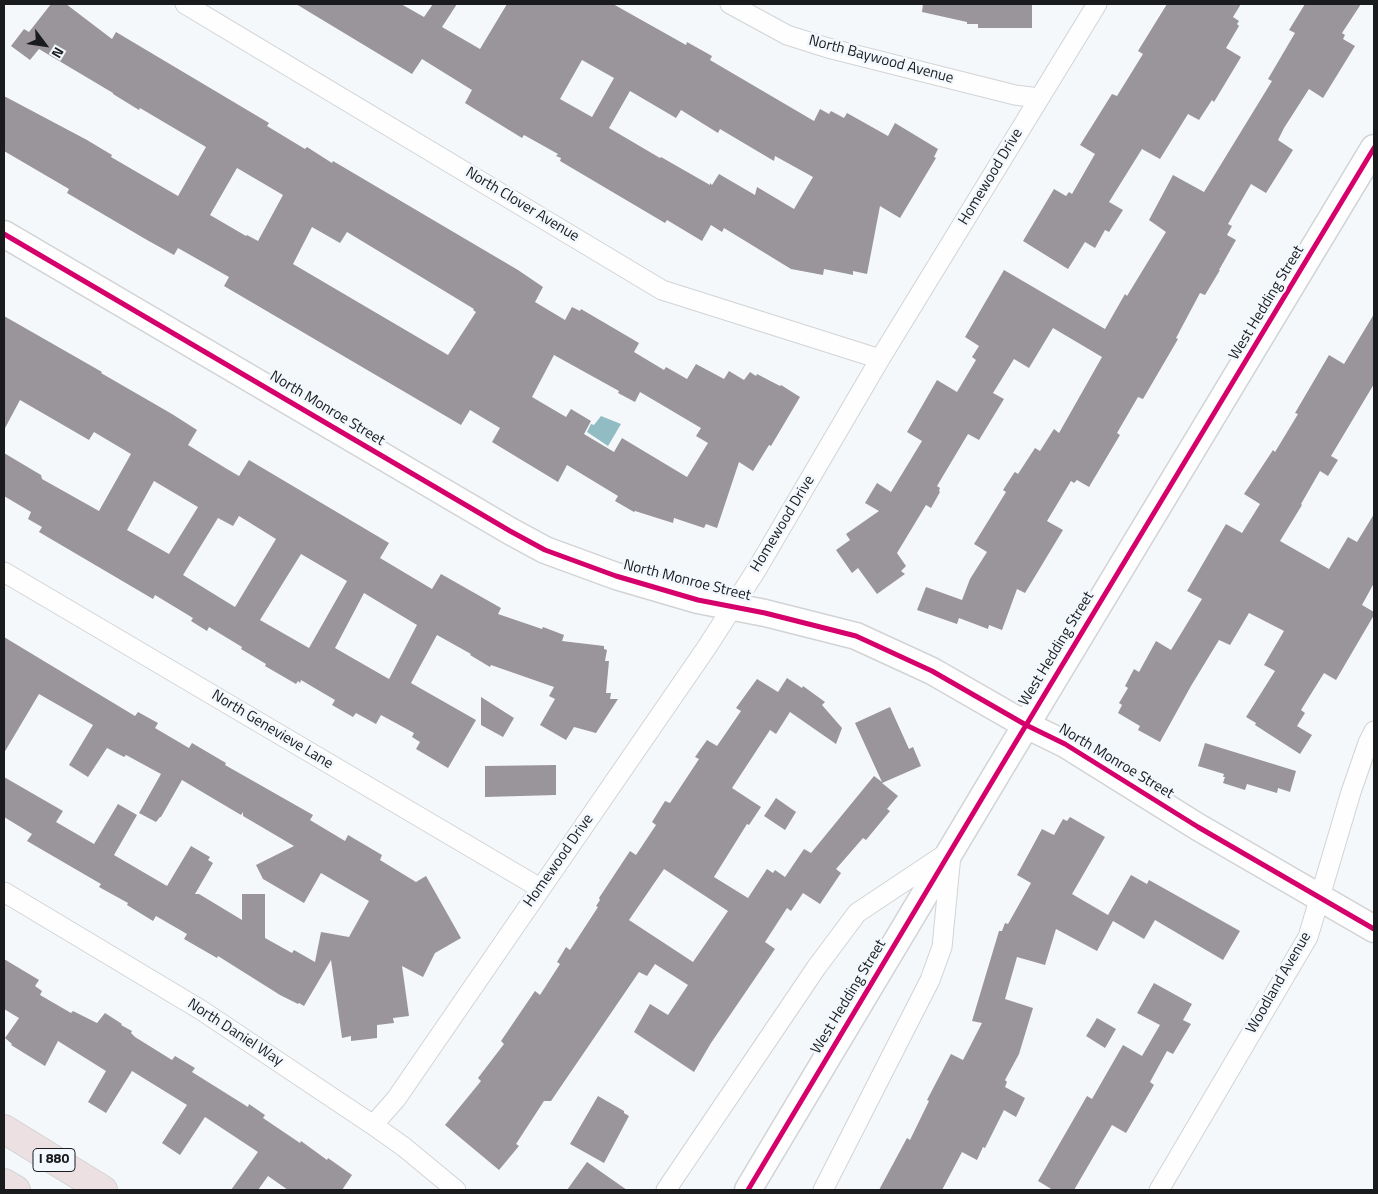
<!DOCTYPE html>
<html>
<head>
<meta charset="utf-8">
<style>
	body { margin:0 }
	#map { position:relative; width:1378px; height:1194px; overflow:hidden; background:#f5f8fa; font-family:"Titillium Web",sans-serif }
	canvas { display:block }
	.frame { position:absolute; inset:0; border:5px solid #191b1d; pointer-events:none }
	.north { position:absolute; left:20px; top:20px; width:50px; height:50px; -webkit-text-stroke:4px #f2f8fd; paint-order:stroke; rotate:121deg; font-size:14px; font-weight:700; line-height:20px; text-align:center; color:#191b1d }
	.north::after { content:''; display:block; margin:auto; width:18px; height:22px; background:#191b1d; clip-path:polygon(50% 0,100% 100%,50% 72%,0 100%) }
</style>
</head>
<body>
<div id="map">
<canvas width="1378" height="1194"></canvas>
<div class="frame"></div>
<div class="north">N</div>
</div>
<script>
const c = document.querySelector('canvas').getContext('2d');
c.lineJoin = 'round';
function fill(path, color) { c.fillStyle = color; c.fill(path, 'evenodd'); }
const shape = rows => new Path2D(rows.map(r => 'M' + r).join(''));
function stroke(path, color, width, dash) { c.strokeStyle = color; c.lineWidth = width; c.lineCap = dash ? 'butt' : 'round'; c.setLineDash(dash || []); c.stroke(path); }
function label(font, color, halo, rows, align = 'center') {
  c.font = font + ' "Titillium Web",sans-serif'; c.lineWidth = 5; c.setLineDash([]); c.textBaseline = 'middle'; c.strokeStyle = halo; c.fillStyle = color; for (const [text, x, y, turn = 0] of rows) {
    c.save(); c.translate(x, y); c.rotate((+turn || 0) * Math.PI / 180); c.textAlign = isNaN(turn) ? turn : align; if (halo) c.strokeText(text, 0, 0); c.fillText(text, 0, 0); c.restore();
  }
}
fill(shape([
	[601,416,621,424,608,446,587,432,591,424,594,425]
]), '#92bcc3');
fill(shape([
	[51,4,66,4,112,39,116,32,269,123,267,126,305,149,307,147,332,163,333,161,518,270,543,287,535,302,565,320,572,307,580,311,581,309,639,343,634,352,664,370,666,367,687,379,696,364,724,379,729,371,744,380,750,372,756,376,757,374,780,386,781,385,800,397,771,446,769,445,753,471,739,462,717,528,706,524,704,528,674,518,673,523,635,511,634,512,615,501,618,496,567,465,558,482,492,442,500,428,470,410,461,425,224,286,229,277,178,248,174,255,147,240,67,193,69,189,4,151,4,96,87,140,112,155,111,157,178,196,206,147,140,108,139,110,113,94,113,93,39,49,30,60,11,46,24,29,29,32],
	[237,168,283,195,258,241,247,235,246,236,210,215],
	[312,227,340,243,347,232,474,309,473,310,476,312,448,355,293,264],
	[554,355,619,391,618,393,635,402,640,392,701,428,696,436,708,443,687,477,622,438,614,452,584,434,591,421,571,409,566,417,532,397],
	[296,4,401,4,424,17,433,4,457,4,442,27,480,49,507,4,613,4,686,45,687,42,712,56,710,60,814,121,820,109,829,114,831,111,844,118,847,113,888,136,895,123,938,149,934,157,936,158,900,218,880,206,867,274,853,271,853,275,824,269,823,275,791,269,724,228,722,232,711,225,702,241,667,220,665,223,560,161,561,158,556,156,558,154,524,135,522,138,465,103,472,90,422,59,412,74],
	[582,60,614,78,592,117,560,99],
	[630,91,676,118,681,110,718,133,720,129,774,161,775,156,813,177,794,209,757,187,755,195,719,174,712,185,710,183,710,185,661,157,660,158,609,128],
	[923,4,1032,4,1032,28,978,28,978,24,967,24,967,22,922,12],
	[1167,4,1241,4,1233,17,1239,21,1237,24,1239,26,1226,48,1241,57,1214,102,1212,100,1199,120,1188,114,1160,159,1142,149,1109,202,1123,210,1109,232,1105,230,1095,248,1085,242,1068,269,1023,241,1054,189,1066,196,1069,192,1072,194,1095,154,1080,145,1112,94,1117,96,1143,54,1138,51],
	[1305,4,1361,4,1342,33,1345,35,1343,39,1355,46,1323,98,1309,89,1284,128,1278,140,1293,150,1266,193,1251,184,1228,224,1232,226,1227,235,1236,240,1219,270,1220,270,1205,295,1200,293,1176,338,1178,339,1143,399,1138,397,1117,433,1120,435,1089,487,1077,480,1074,483,1071,481,1047,521,1063,530,1025,593,1017,589,1002,630,989,625,988,629,959,618,957,624,917,610,926,587,962,600,970,579,987,552,974,544,1006,492,1003,490,1014,473,1015,472,1018,474,1035,448,1040,451,1054,429,1059,433,1102,357,1053,328,1029,368,1014,359,993,393,1004,399,979,440,968,434,937,486,940,488,939,491,940,492,931,508,926,505,897,553,906,566,901,571,905,574,877,594,858,568,852,573,836,550,850,540,846,534,879,511,865,503,877,483,891,492,922,441,907,432,937,380,957,392,976,360,972,357,979,346,965,337,1004,270,1105,329,1125,294,1127,296,1166,232,1149,220,1173,175,1204,192,1272,81,1268,79,1295,33,1289,30],
	[1374,314,1374,384,1331,456,1338,460,1328,476,1320,471,1301,504,1302,505,1280,541,1329,569,1348,537,1357,542,1374,514,1374,583,1362,605,1374,612,1374,615,1336,680,1324,673,1301,710,1305,713,1297,726,1312,735,1300,754,1255,725,1256,723,1246,717,1275,671,1264,665,1284,631,1249,613,1230,645,1219,640,1191,686,1160,742,1138,730,1140,726,1118,713,1122,705,1119,703,1128,688,1125,686,1134,669,1139,672,1156,641,1171,650,1202,599,1187,591,1226,524,1242,533,1260,504,1244,494,1273,450,1275,452,1298,414,1295,413,1329,355,1344,364],
	[4,316,102,372,101,373,172,414,197,430,188,445,227,469,239,476,249,460,389,543,380,558,432,589,441,574,501,608,498,614,542,629,543,627,564,635,562,641,604,646,604,649,607,650,605,661,609,661,606,693,611,693,610,699,618,699,596,733,574,727,566,740,540,725,555,699,549,696,554,687,491,665,490,667,470,655,471,654,437,635,411,683,476,720,448,768,416,749,420,742,412,737,414,733,381,715,376,724,356,713,353,717,332,705,335,700,301,680,300,683,298,681,296,684,265,666,266,664,241,649,242,647,209,627,207,631,191,621,193,618,155,595,153,599,39,532,42,527,28,519,31,512,4,496,4,453,41,475,42,479,99,511,131,454,94,432,89,440,20,400,4,430],
	[154,481,198,507,169,554,127,530],
	[239,516,276,539,235,607,183,575,218,518,233,526],
	[301,554,347,581,309,648,260,620],
	[364,593,417,625,389,679,335,648],
	[4,637,135,716,138,712,158,723,155,728,189,748,192,743,226,763,225,765,313,815,310,820,345,841,348,835,382,855,380,860,416,882,426,876,461,938,435,953,423,977,402,966,409,1016,393,1018,394,1023,377,1025,377,1038,351,1041,351,1036,342,1038,331,960,304,1006,299,1003,298,1004,280,995,218,956,217,958,184,939,187,934,156,916,153,921,127,905,128,903,99,887,101,884,27,841,32,834,4,817,4,777,63,811,56,822,94,844,118,804,137,815,114,855,167,886,191,846,210,857,208,860,213,863,195,894,199,894,242,920,242,894,265,894,265,938,292,953,294,950,315,962,321,932,349,937,369,901,321,873,304,903,263,879,256,865,294,846,243,816,243,812,241,815,182,780,161,817,160,817,156,822,139,813,161,774,126,755,124,757,107,748,88,777,69,765,93,725,39,694,4,753],
	[787,678,802,688,803,686,825,702,822,705,842,728,836,744,790,712,776,734,770,730,732,788,761,807,749,825,747,824,714,877,748,898,767,869,773,873,775,870,785,877,804,849,811,853,874,776,882,782,855,723,890,707,909,749,913,747,921,766,882,783,898,796,887,809,890,811,866,840,863,838,836,869,841,873,820,904,803,893,791,911,787,908,765,942,775,949,711,1043,694,1072,634,1032,650,1004,668,1015,688,985,655,964,647,976,639,972,551,1101,544,1101,516,1144,519,1146,499,1170,445,1125,481,1081,478,1078,504,1044,501,1041,535,991,540,995,560,964,557,962,566,947,570,950,598,907,596,906,600,900,599,898,630,851,636,855,656,825,652,822,665,801,670,803,699,759,695,757,707,740,717,746,741,711,736,708,757,679,778,692],
	[664,869,728,911,693,962,629,920],
	[481,697,514,718,503,737,481,725],
	[1205,743,1296,771,1290,792,1278,788,1277,793,1247,784,1245,790,1223,783,1225,777,1223,777,1224,774,1198,766],
	[556,765,556,795,485,797,485,766],
	[776,798,796,812,785,830,764,816],
	[1070,817,1105,837,1072,894,1108,915,1131,875,1147,884,1149,880,1240,931,1223,960,1155,920,1144,939,1113,921,1097,951,1056,929,1045,965,1017,957,1005,999,1033,1008,1019,1054,1005,1080,1007,1082,1005,1087,1025,1098,1016,1117,1004,1110,985,1148,983,1147,977,1160,962,1152,942,1190,879,1190,907,1138,910,1140,929,1101,927,1100,951,1054,963,1060,982,1023,972,1021,999,931,1002,931,1005,923,1008,924,1031,883,1017,875,1042,829,1054,835,1063,819,1067,821],
	[4,959,39,980,35,986,42,991,40,995,71,1013,73,1011,97,1023,105,1013,122,1024,121,1025,132,1031,131,1033,135,1037,172,1060,175,1056,195,1068,192,1072,248,1107,249,1104,265,1115,263,1118,300,1143,301,1141,323,1157,327,1160,328,1158,352,1175,342,1190,288,1190,268,1176,258,1190,231,1190,258,1152,205,1117,180,1155,162,1143,187,1105,132,1071,106,1113,88,1102,106,1071,58,1041,45,1066,11,1045,12,1044,5,1038,19,1018,4,1009],
	[1154,983,1192,1004,1183,1020,1191,1024,1173,1054,1167,1051,1150,1082,1154,1085,1126,1133,1112,1125,1074,1190,1053,1190,1038,1181,1087,1096,1092,1099,1123,1045,1142,1056,1160,1025,1137,1013],
	[1097,1018,1116,1029,1105,1048,1086,1036],
	[598,1096,624,1111,624,1113,629,1116,604,1163,570,1144],
	[587,1162,627,1190,567,1190]
]), '#9a959a');
const street = shape([
	[185,4,662,290,880,359],
	[730,4,787,35,828,48,1015,95,1039,98],
	[4,572,540,888],
	[4,892,201,1010,373,1125,404,1147,456,1190],
	[373,1125,396,1099,707,647,757,569,880,359,1097,4],
	[666,1190,816,968,857,913,947,853],
	[823,1190,930,980,942,947,951,855],
	[1159,1190,1308,937,1351,792,1368,743,1374,731]
]);
const secondary = shape([
	[4,234,510,531,545,550,616,576,698,600,765,613,856,636,932,671,1026,725,1065,744,1198,827,1374,929],
	[748,1190,1002,765,1374,148]
]);
const highway = shape([
	[4,1129,103,1190],
	[4,1183,16,1190]
]);
stroke(street, '#d1d3d5', 21);
stroke(secondary, '#d1d3d5', 29);
stroke(highway, '#d2d4d5', 30);
stroke(street, '#fefefe', 19);
stroke(secondary, '#fefefe', 26);
stroke(highway, '#ede0e2', 28);
stroke(shape([
	[4,234,510,531,545,550,616,576,698,600,765,613,856,636,932,671,1026,725,1065,744,1198,827,1374,929],
	[748,1190,1002,765,1374,148]
]), '#d6006c', 5);
for (const [x, y, w] of [
	[54,1160,42]
]) { const box = new Path2D(); box.roundRect(x - w / 2, y - 11.5, w, 23, 4); c.fillStyle = '#f2f8fd'; c.fill(box); stroke(box, '#191b1d', 1); }
label('bold 14px', '#191b1d', null, [
	["I 880",54,1160]
]);
label('15px', '#191b1d', '#f2f8fd', [
	["North Baywood Avenue",881,60,15],
	["Homewood Drive",991,177,-59],
	["North Clover Avenue",522,205,31],
	["West Hedding Street",1267,303,-59],
	["North Monroe Street",327,409,31],
	["Homewood Drive",783,524,-59],
	["North Monroe Street",687,581,14],
	["West Hedding Street",1057,649,-59],
	["North Genevieve Lane",272,730,31],
	["North Monroe Street",1116,762,31],
	["Homewood Drive",559,861,-55],
	["Woodland Avenue",1279,983,-60],
	["West Hedding Street",849,997,-59],
	["North Daniel Way",235,1033,33]
]);
</script>
</body>
</html>
